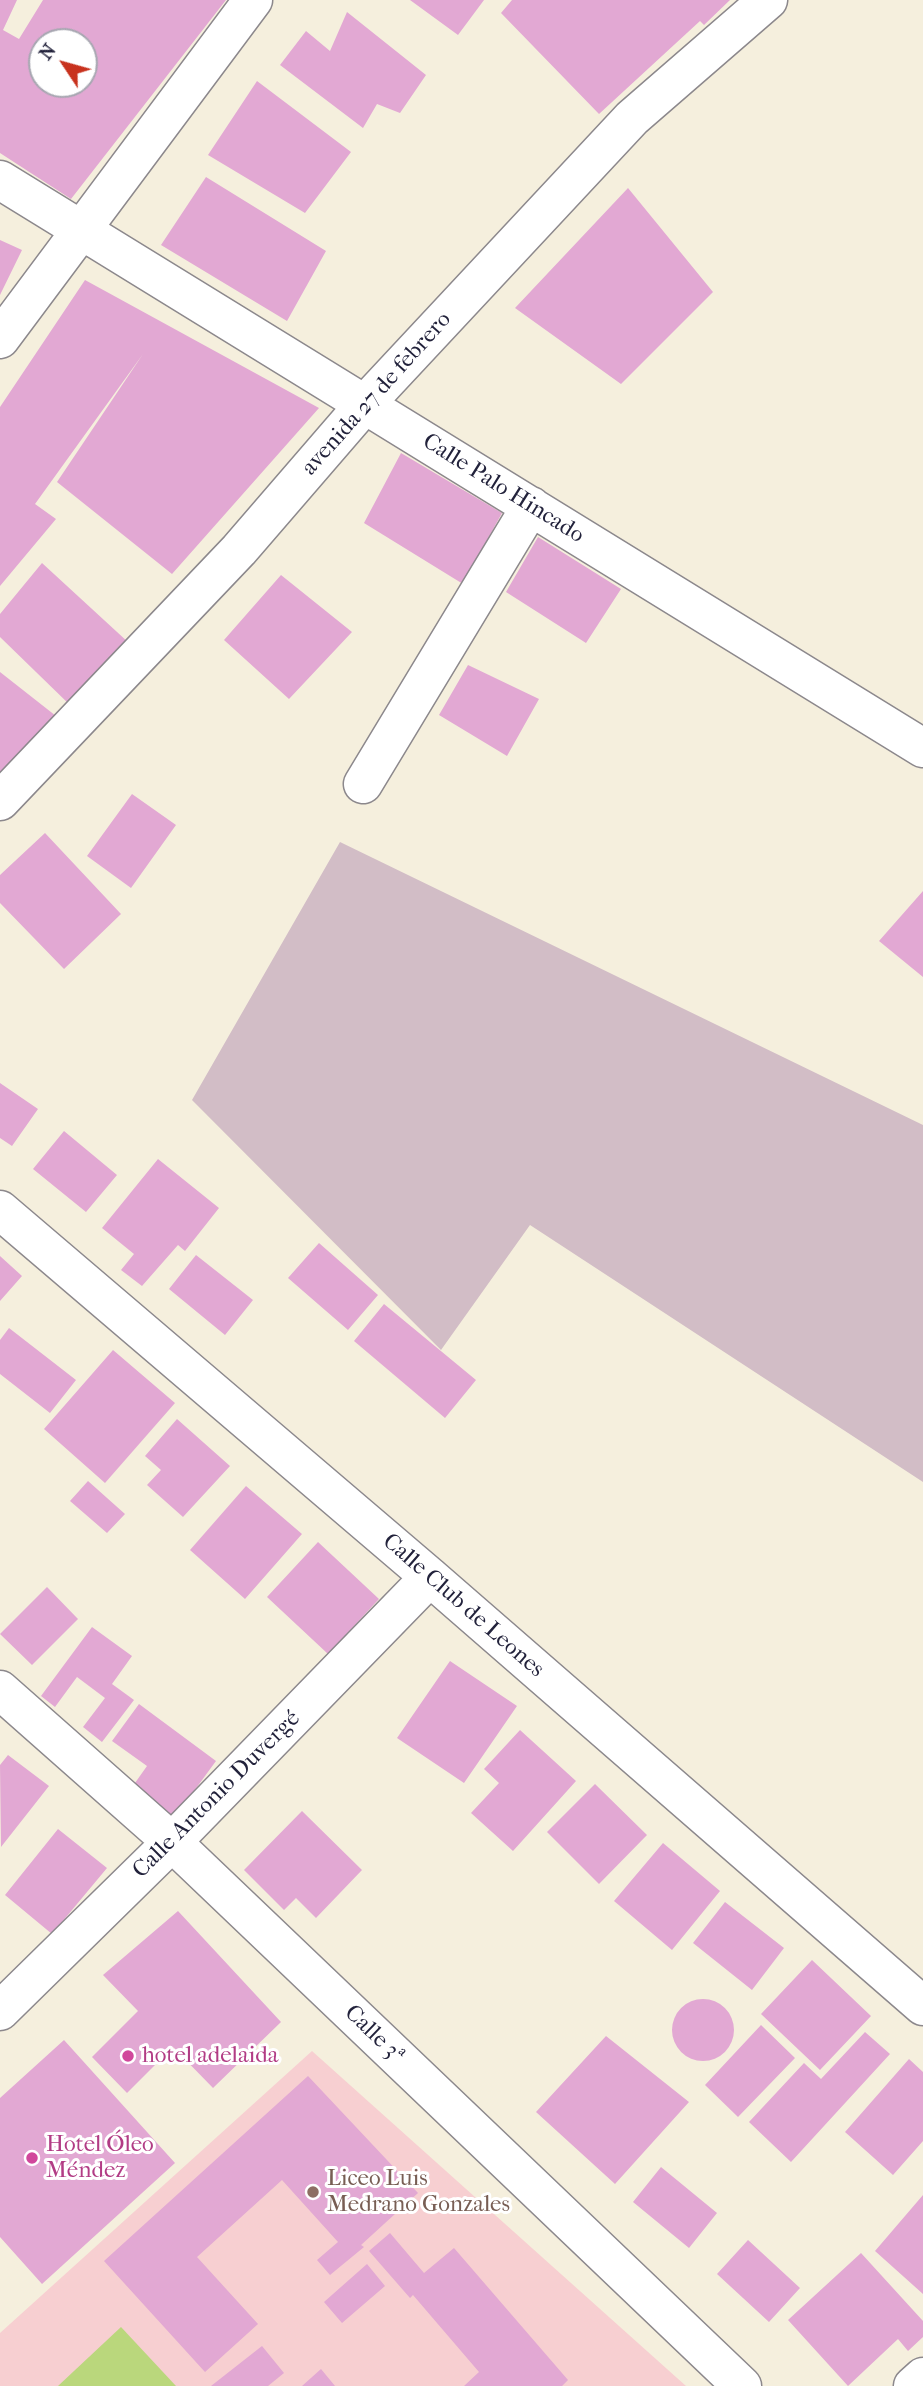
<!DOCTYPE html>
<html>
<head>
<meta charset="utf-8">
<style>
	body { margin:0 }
	#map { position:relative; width:923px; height:2386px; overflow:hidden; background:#f5efdd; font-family:"IM FELL French Canon",serif }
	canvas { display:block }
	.north { position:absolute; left:28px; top:28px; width:70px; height:70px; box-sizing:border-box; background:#fff; border:2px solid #a7a7b1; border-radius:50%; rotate:306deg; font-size:19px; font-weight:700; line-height:28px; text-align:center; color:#22223b }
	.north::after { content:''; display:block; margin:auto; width:24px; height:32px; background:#c8321e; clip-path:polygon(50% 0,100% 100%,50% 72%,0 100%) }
</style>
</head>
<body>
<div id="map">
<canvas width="923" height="2386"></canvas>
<div class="north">N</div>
</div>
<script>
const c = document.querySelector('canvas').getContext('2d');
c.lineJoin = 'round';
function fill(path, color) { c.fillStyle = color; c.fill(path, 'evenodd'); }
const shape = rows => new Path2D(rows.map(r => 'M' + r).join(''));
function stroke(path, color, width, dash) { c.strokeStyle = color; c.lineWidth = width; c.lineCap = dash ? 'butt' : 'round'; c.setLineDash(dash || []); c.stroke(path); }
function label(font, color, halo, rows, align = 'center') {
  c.font = font + ' "IM FELL French Canon",serif'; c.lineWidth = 6; c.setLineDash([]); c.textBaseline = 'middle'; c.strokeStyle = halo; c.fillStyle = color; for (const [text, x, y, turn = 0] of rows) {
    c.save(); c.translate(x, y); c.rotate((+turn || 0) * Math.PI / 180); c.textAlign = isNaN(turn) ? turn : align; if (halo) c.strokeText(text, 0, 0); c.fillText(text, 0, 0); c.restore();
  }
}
fill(shape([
	[312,2051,686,2386,0,2386,0,2333]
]), '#f7cfd1');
fill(shape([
	[340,842,923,1125,923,1482,530,1225,441,1350,192,1100]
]), '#d2bdc6');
fill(shape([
	[121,2327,176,2386,58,2386]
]), '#bad77c');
fill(shape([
	[0,0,17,0,3,30,19,39,43,0,226,0,71,199,0,153],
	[42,42,84,42,84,84,42,84],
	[410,0,484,0,458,35],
	[512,0,730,0,704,25,700,21,599,114,501,13],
	[347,12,426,75,400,113,377,104,363,128,280,65,306,31,330,51],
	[257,81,351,152,305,213,208,155],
	[206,177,326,251,287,321,161,245],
	[628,188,713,292,621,384,515,308],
	[0,240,22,250,0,295],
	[85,280,319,408,172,574,57,482,143,354,35,504,56,519,0,586,0,407],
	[401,453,502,513,463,584,364,523],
	[538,537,621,589,586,643,506,592],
	[42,563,129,643,72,707,0,637,0,614],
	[281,575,352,632,289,699,224,640],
	[468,665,539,699,507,756,439,715],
	[0,672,56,716,0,787],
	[132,794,176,825,131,888,87,856],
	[45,833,121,914,64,969,0,903,0,875],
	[923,891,923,977,879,941],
	[0,1083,38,1109,12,1146,0,1138],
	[64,1131,117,1175,86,1212,33,1169],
	[158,1159,219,1208,185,1251,178,1245,142,1286,121,1270,134,1254,102,1228],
	[319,1243,378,1295,348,1330,288,1278],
	[196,1255,253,1300,225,1335,169,1289],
	[0,1256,22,1276,0,1301],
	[384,1304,476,1380,445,1418,354,1341],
	[9,1328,76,1380,50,1413,0,1374,0,1340],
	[113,1350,175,1403,105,1483,44,1429],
	[177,1419,230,1466,183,1517,147,1485,161,1470,145,1456],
	[88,1481,125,1514,107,1533,70,1501],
	[246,1486,302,1534,245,1599,190,1550],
	[318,1542,379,1599,328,1654,267,1597],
	[47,1587,78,1619,32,1665,0,1634],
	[92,1627,132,1656,112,1684,134,1700,102,1742,83,1727,105,1698,77,1677,55,1707,41,1696],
	[450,1661,517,1706,464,1783,397,1738],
	[139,1704,216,1761,172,1821,130,1790,147,1766,112,1741],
	[520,1730,576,1781,513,1851,471,1813,499,1783,484,1769],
	[8,1755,49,1786,1,1847,0,1765],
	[595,1784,647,1835,599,1884,547,1832],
	[302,1811,362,1870,316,1918,296,1898,284,1910,244,1870],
	[58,1829,107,1868,52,1934,5,1895],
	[663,1843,720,1891,672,1950,614,1901],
	[725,1902,784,1948,752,1990,693,1943],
	[178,1911,281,2022,213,2088,173,2047,127,2093,92,2057,138,2011,103,1975],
	[812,1960,871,2016,820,2070,761,2014],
	'672 2030a31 31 0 1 1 62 0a31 31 0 1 1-62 0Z',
	[761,2025,795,2058,738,2117,705,2085],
	[865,2032,890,2054,791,2162,749,2122,804,2063,821,2079],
	[606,2036,689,2102,615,2184,536,2112],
	[64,2040,175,2163,42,2284,0,2237,0,2098],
	[909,2059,923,2072,923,2141,893,2175,845,2132],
	[308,2076,418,2193,361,2245,364,2247,330,2275,317,2260,338,2242,282,2180,197,2257,258,2324,205,2372,104,2261],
	[661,2167,717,2213,689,2248,633,2202],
	[923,2195,923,2294,875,2251],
	[390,2233,424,2273,454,2248,568,2380,562,2386,464,2386,479,2372,413,2295,410,2298,369,2251],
	[748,2240,800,2288,769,2322,717,2274],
	[861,2253,923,2321,923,2337,908,2351,898,2339,848,2386,788,2320],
	[367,2264,385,2286,342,2323,324,2302],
	[262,2346,284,2373,268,2386,211,2386],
	[321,2369,335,2386,302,2386]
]), '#e2a8d3');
const minor = shape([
	[0,180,923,748],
	[0,339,253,0],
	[363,784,531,506],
	[0,1210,430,1577,923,2006],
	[0,1690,172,1842,742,2386],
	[0,2011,172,1842,430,1577]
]);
const secondary = shape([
	[0,801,239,550,365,404,632,118,768,0]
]);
const primary = shape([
	[913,2386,923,2377]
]);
stroke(minor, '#8c888c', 41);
stroke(secondary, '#8c888c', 41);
stroke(primary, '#8c888c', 41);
stroke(minor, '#fff', 38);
stroke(secondary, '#fff', 38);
stroke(primary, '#fff', 38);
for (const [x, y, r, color] of [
	[128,2056,7,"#d1479c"],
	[32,2158,7,"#d1479c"],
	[313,2192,7,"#8d6e63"]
]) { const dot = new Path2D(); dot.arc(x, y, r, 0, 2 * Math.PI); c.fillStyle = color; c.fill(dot); stroke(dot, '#fff', 2.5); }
label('23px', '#22223b', '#fff', [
	["avenida 27 de febrero",377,394,-48],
	["Calle Palo Hincado",503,489,32],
	["Calle Club de Leones",463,1606,41],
	["Calle Antonio Duvergé",217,1795,-45],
	["Calle 3ª",374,2035,44]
]);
label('23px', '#b23c85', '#fff', [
	["hotel adelaida",142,2056],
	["Hotel Óleo",46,2145],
	["Méndez",46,2171]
], 'left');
label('23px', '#785e54', '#fff', [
	["Liceo Luis",327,2179],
	["Medrano Gonzales",327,2205]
], 'left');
</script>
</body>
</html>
